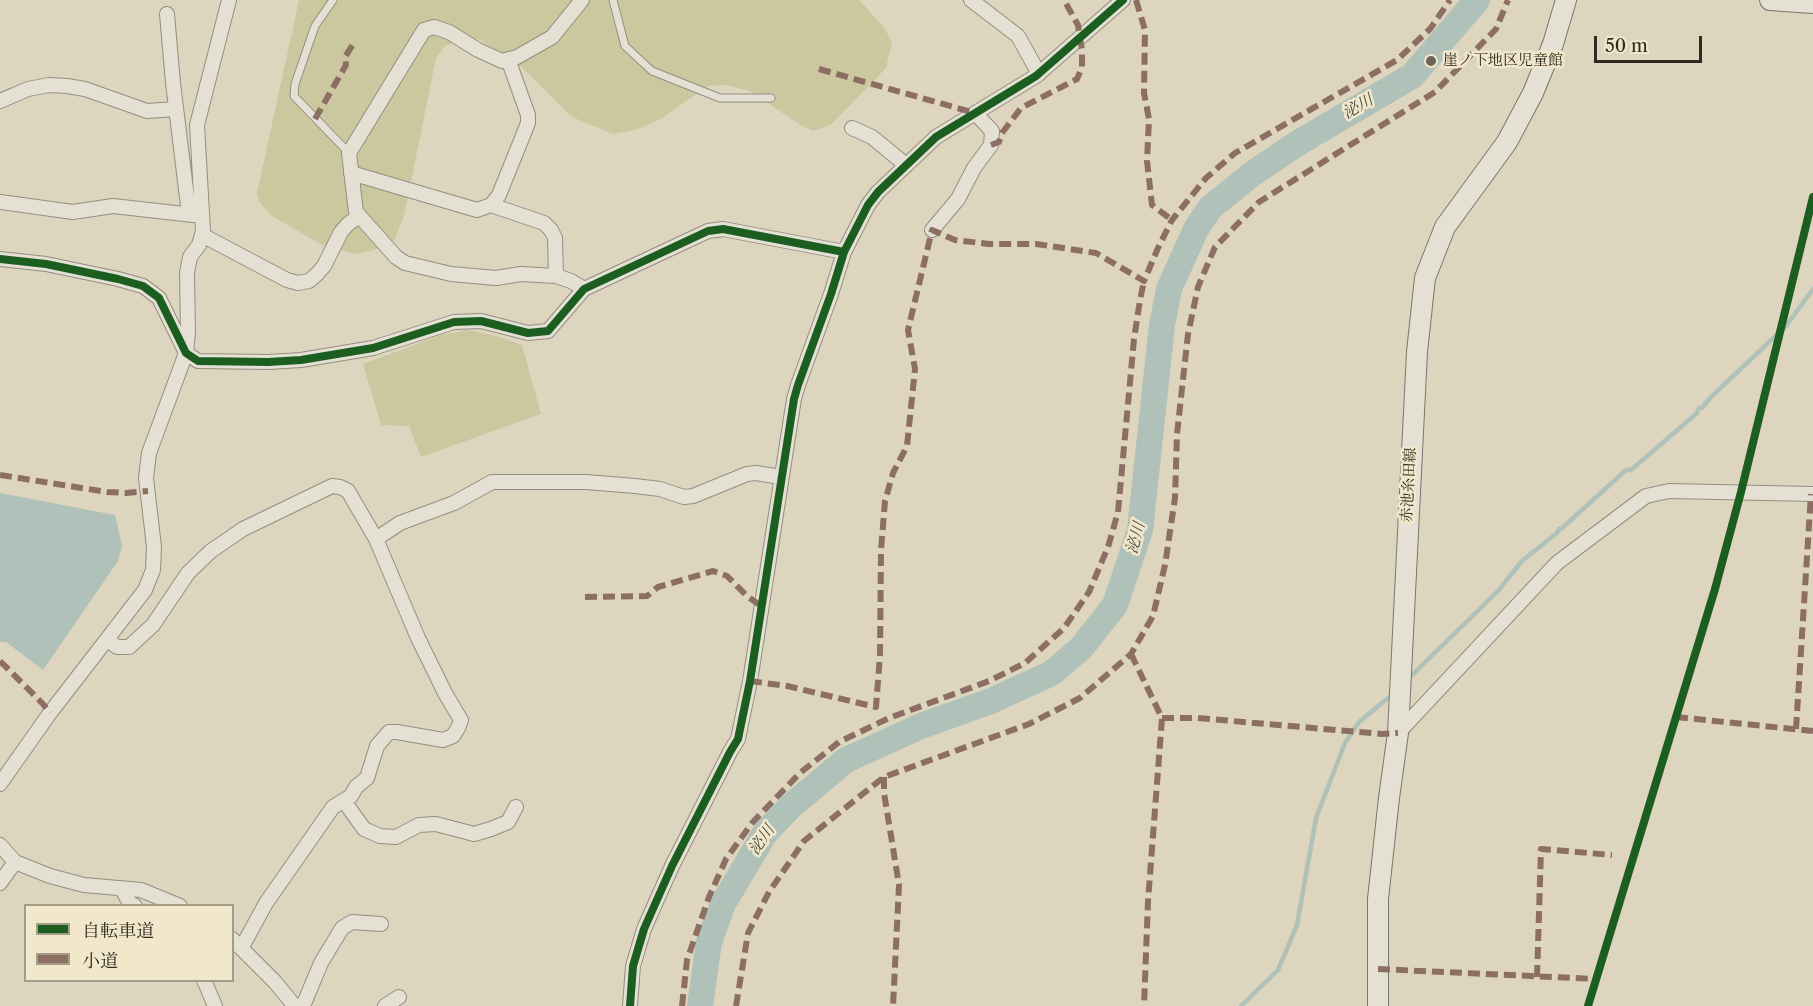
<!DOCTYPE html>
<html>
<head>
<meta charset="utf-8">
<style>
	body { margin:0 }
	#map { position:relative; width:1813px; height:1006px; overflow:hidden; background:#ddd5be; font-family:"Libre Caslon Text","Noto Serif JP",serif }
	canvas { display:block }
	.legend { position:absolute; left:24px; top:904px; width:210px; height:78px; box-sizing:border-box; background:#f1e8cc; border:2px solid #a49c87; margin:0; padding:8px 10px; list-style:none; font-size:18px; color:#31291f }
	.legend li { display:flex; align-items:center; gap:12px; height:30px }
	.legend b { width:30px; border:2px solid #a49c87 }
	.scale { position:absolute; left:1594px; top:36px; width:108px; height:27px; box-sizing:border-box; border:3px solid #31291f; border-top:0; padding-left:8px; font-size:18px; line-height:21px; white-space:nowrap; color:#31291f; -webkit-text-stroke:4px #f1e8cc; paint-order:stroke }
</style>
</head>
<body>
<div id="map">
<canvas width="1813" height="1006"></canvas>
<ul class="legend">
<li><b style="height:8px;background:#1b5e20"></b>自転車道</li>
<li><b style="height:8px;background:#8d6e63"></b>小道</li>
</ul>
<div class="scale">50 m</div>
</div>
<script>
const c = document.querySelector('canvas').getContext('2d');
c.lineJoin = 'round';
function fill(path, color) { c.fillStyle = color; c.fill(path, 'evenodd'); }
const shape = rows => new Path2D(rows.map(r => 'M' + r).join(''));
function stroke(path, color, width, dash) { c.strokeStyle = color; c.lineWidth = width; c.lineCap = dash ? 'butt' : 'round'; c.setLineDash(dash || []); c.stroke(path); }
function label(font, color, halo, rows, align = 'center') {
  c.font = font + ' "Libre Caslon Text","Noto Serif JP",serif'; c.lineWidth = 5; c.setLineDash([]); c.textBaseline = 'middle'; c.strokeStyle = halo; c.fillStyle = color; for (const [text, x, y, turn = 0] of rows) {
    c.save(); c.translate(x, y); c.rotate((+turn || 0) * Math.PI / 180); c.textAlign = isNaN(turn) ? turn : align; if (halo) c.strokeText(text, 0, 0); c.fillText(text, 0, 0); c.restore();
  }
}
fill(shape([
	[299,0,859,0,884,27,892,43,886,68,832,124,813,131,802,126,750,91,727,85,708,86,659,120,635,130,613,134,572,117,517,63,480,40,464,39,445,46,436,58,404,216,393,243,383,248,357,254,324,246,272,216,260,203,257,193],
	[468,330,500,337,522,345,541,414,421,457,409,426,381,425,363,364,441,335]
]), '#cbc8a0');
fill(shape([
	[0,493,115,515,122,546,118,561,43,670,6,642,0,642]
]), '#afc1b8');
stroke(shape([
	[1406,681,1498,591,1522,561,1557,533,1559,529,1561,529,1626,470,1631,470,1697,413,1699,408,1702,408,1710,398,1786,326,1813,289],
	[1241,1006,1278,970,1297,925,1316,818,1345,743,1359,722,1394,693]
]), '#afc1b8', 4.5);
stroke(shape([
	[700,1006,709,942,723,904,765,833,790,807,846,760,921,726,991,701,1052,673,1082,647,1115,605,1140,530,1162,325,1169,289,1196,229,1210,208,1252,174,1298,143,1412,76,1477,0]
]), '#afc1b8', 26);
const lane = shape([
	[333,0,315,26,295,84,294,96,349,153],
	[613,0,625,46,652,71,720,98,771,98]
]);
const street = shape([
	[582,0,552,37,517,57,502,61,478,50,449,32,434,27,424,30,349,153,356,212,396,257,405,263,451,274,496,278,521,274,556,276,571,281,584,289],
	[971,0,1018,36,1039,74],
	[167,14,173,83,189,214],
	[0,101,28,89,49,85,67,86,85,89,147,111,176,109],
	[852,128,872,137,906,165],
	[351,173,477,210,491,205,499,195,528,123,528,115,508,59],
	[0,202,73,212,113,206,202,216],
	[491,205,544,223,551,230,555,238,556,276],
	[932,230,958,199,974,168,991,145,992,131,975,113],
	[202,235,287,280,298,283,309,281,317,274,324,266,341,232,348,224,359,216],
	[0,259,46,264,118,279,143,286,159,298,186,353,198,361,268,362,301,360,373,348,454,322,481,321,528,333,548,331,584,289,708,231,723,229,844,252],
	[376,539,400,523,454,503,492,482,586,482,635,486,660,489,684,497,693,496,747,474,756,473,781,477],
	[108,640,117,647,129,647,153,625,188,573,211,551,243,529,332,486,340,487,348,491,376,539,418,638,445,693,461,720,458,728,453,736,443,740,397,732,389,732,377,746,367,778,356,787,351,796,333,807,266,903,242,947],
	[1398,733,1557,563,1646,496,1669,491,1813,494],
	[0,784,50,713,145,590,153,570,154,547,146,478,149,453,186,353,188,332,187,273,190,257,199,245,203,231,197,125,229,0],
	[344,801,364,829,380,836,396,837,419,825,436,824,474,834,491,829,508,822,516,807],
	[0,845,15,862,50,876,84,885,141,890,180,906],
	[0,883,15,862],
	[122,889,129,902,135,906],
	[232,939,275,982,293,1004,298,1006],
	[204,980,215,1006],
	[303,1006,321,963,342,928,352,922,381,924],
	[385,1006,399,997],
	[630,1006,633,966,644,929,672,866,730,752,738,739,750,681,794,399,798,385,831,294,844,252,868,205,878,192,936,137,1036,76,1123,0]
]);
const secondary = shape([
	[1770,0,1813,3],
	[1378,1006,1378,899,1389,798,1398,733,1417,352,1425,278,1445,227,1507,142,1533,93,1553,44,1566,0]
]);
stroke(lane, '#938e80', 9);
stroke(street, '#938e80', 16);
stroke(secondary, '#7b766a', 22);
stroke(lane, '#e4e0d4', 7);
stroke(street, '#e4e0d4', 14);
stroke(secondary, '#e4e0d4', 20);
stroke(shape([
	[1136,0,1145,30,1144,93,1149,119,1147,161,1152,205,1172,220],
	[819,69,975,113],
	[315,119,346,65,345,57,355,41],
	[991,145,999,142,1002,133,1021,108,1077,79,1082,67,1082,50,1078,25,1064,0],
	[0,475,107,492,126,493,148,491],
	[585,597,647,596,658,587,713,571,727,576,747,596,761,606],
	[1131,654,1162,718,1148,901,1144,1006],
	[0,661,43,704,50,713],
	[750,681,787,686,876,707,880,655,881,550,885,501,893,473,907,446,915,369,908,330,932,230,955,240,989,244,1036,244,1096,253,1144,281,1158,248,1172,220,1206,178,1235,153,1397,60,1430,29,1450,0],
	[1676,717,1813,731],
	[1162,718,1198,718,1382,734,1398,733],
	[1796,729,1811,494],
	[884,777,884,793,899,885,893,1006],
	[1378,969,1596,979],
	[1537,977,1541,849,1612,855],
	[682,1006,687,960,709,897,726,859,752,823,800,773,839,742,889,718,989,681,1025,663,1064,628,1089,592,1108,547,1118,512,1134,339,1140,300,1144,281],
	[736,1006,748,933,769,892,804,841,884,777,1029,724,1080,698,1131,654,1153,616,1165,565,1175,498,1177,434,1188,334,1198,287,1215,247,1259,202,1435,92,1496,29,1508,0]
]), '#8d6e63', 6, [12, 6]);
stroke(shape([
	[0,259,46,264,118,279,143,286,159,298,186,353,198,361,268,362,301,360,373,348,454,322,481,321,528,333,548,331,584,289,708,231,723,229,844,252],
	[630,1006,633,966,644,929,672,866,730,752,738,739,750,681,794,399,798,385,831,294,844,252,868,205,878,192,936,137,1036,76,1123,0],
	[1588,1006,1715,589,1741,492,1813,197]
]), '#1b5e20', 8);
for (const [x, y, r, color] of [
	[1431,61,6,"#6d6557"]
]) { const dot = new Path2D(); dot.arc(x, y, r, 0, 2 * Math.PI); c.fillStyle = color; c.fill(dot); stroke(dot, '#f1e8cc', 2); }
label('15px', '#31291f', '#f1e8cc', [
	["崖ノ下地区児童館",1443,61]
], 'left');
label('15px', '#31291f', '#f1e8cc', [
	["赤池糸田線",1409,485,-87]
]);
label('italic 16px', '#4c4d44', '#f1e8cc', [
	["泌川",1358,107,-30],
	["泌川",1136,538,-75],
	["泌川",762,840,-55]
]);
</script>
</body>
</html>
